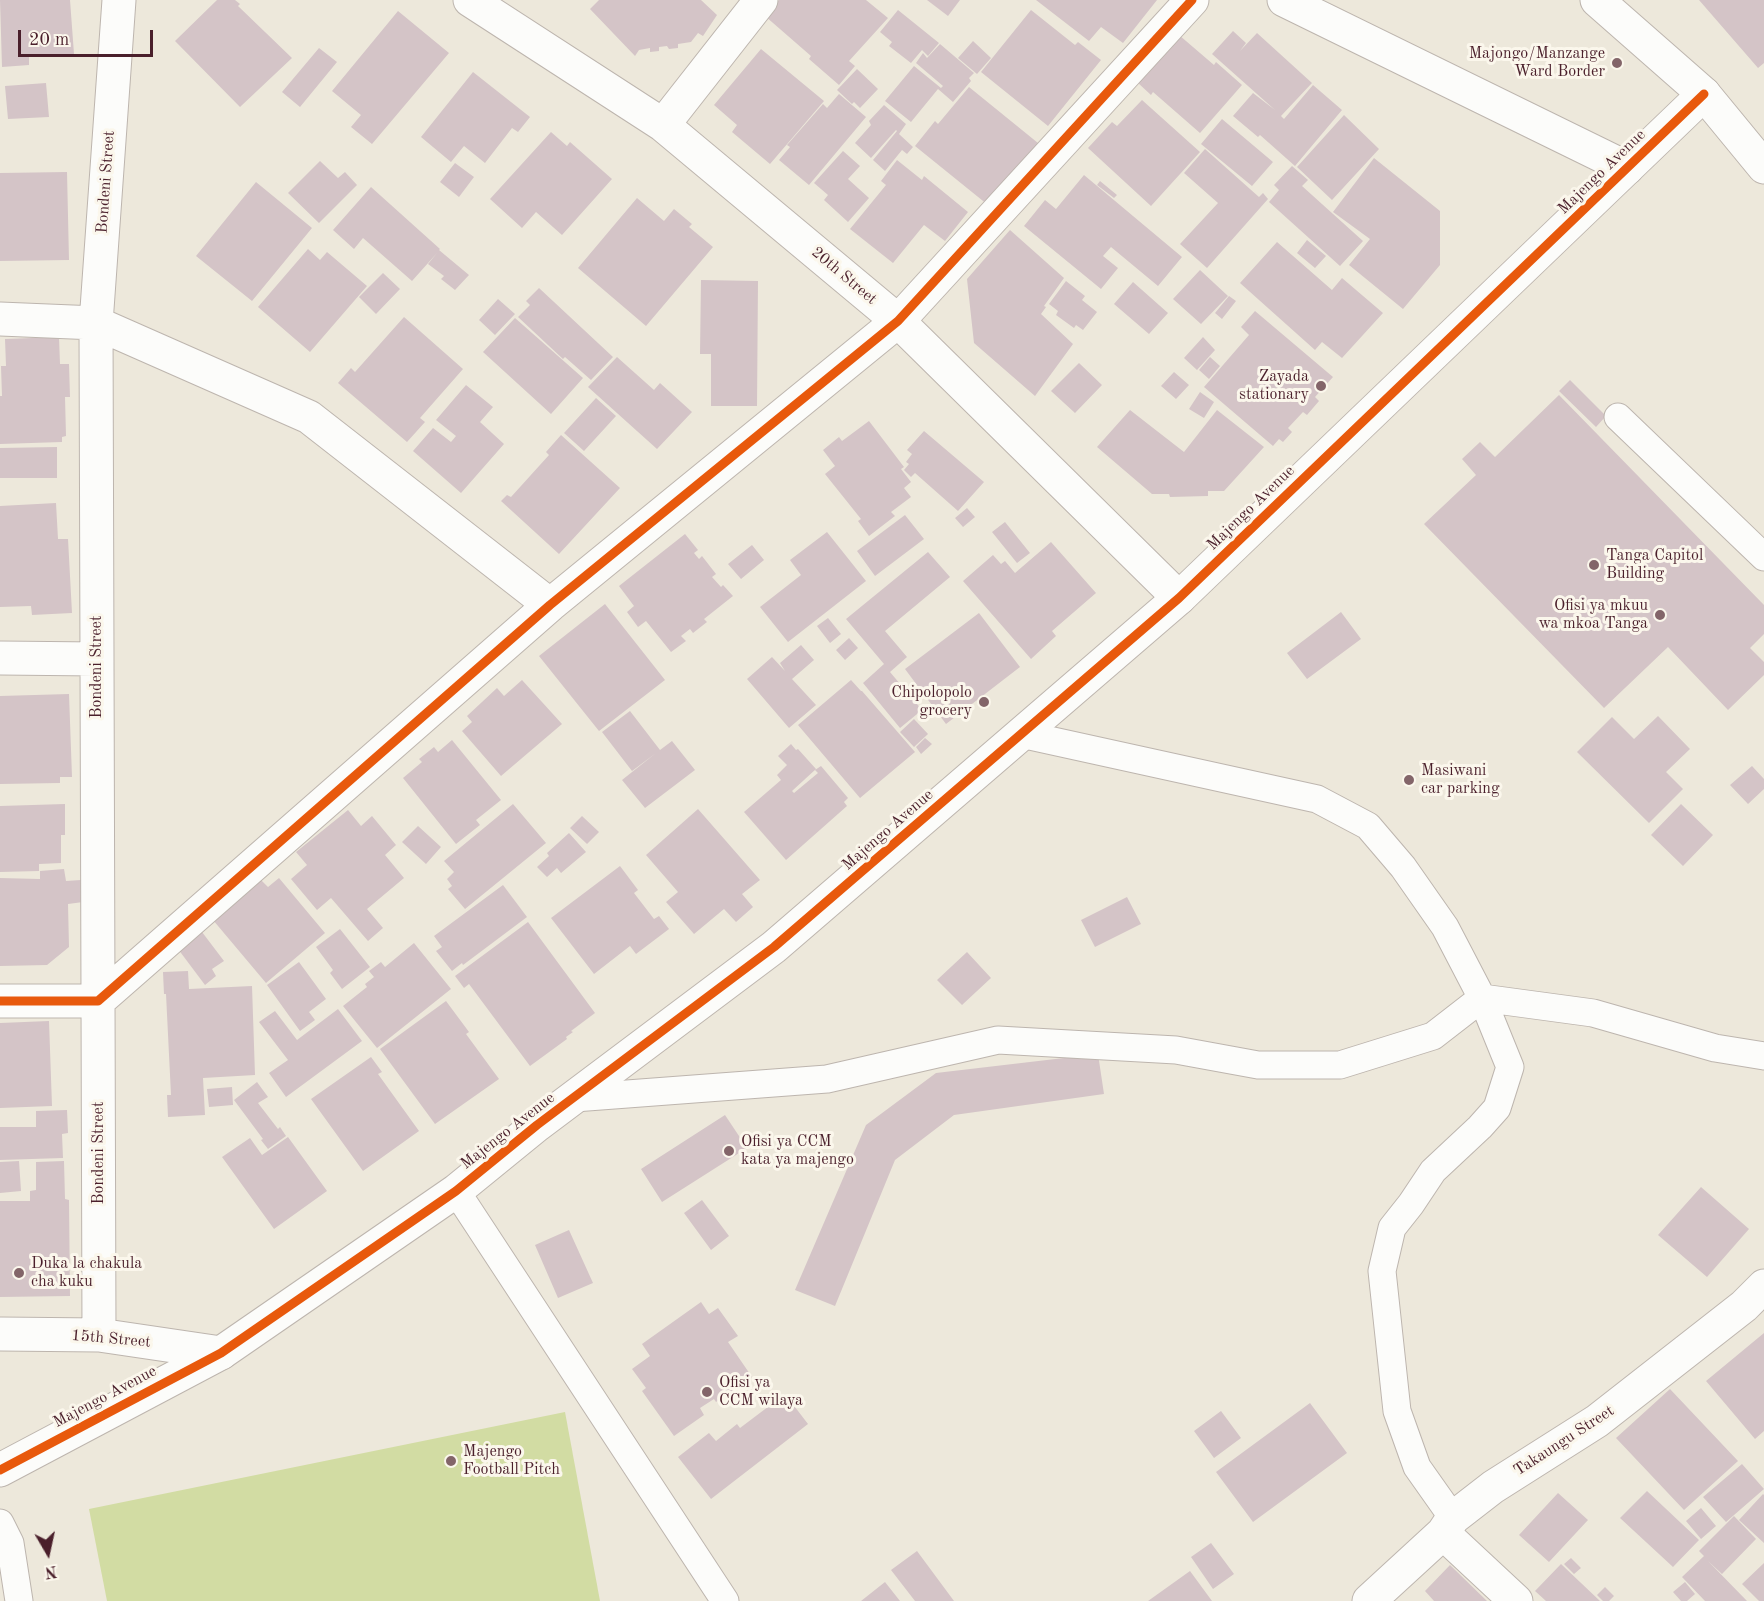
<!DOCTYPE html>
<html>
<head>
<meta charset="utf-8">
<style>
	body { margin:0 }
	#map { position:relative; width:1764px; height:1601px; overflow:hidden; background:#ede8db; font-family:"Old Standard TT",serif }
	canvas { display:block }
	.north { position:absolute; left:18px; top:1523px; width:60px; height:60px; -webkit-text-stroke:4px #fbf7ec; paint-order:stroke; rotate:171deg; font-size:16px; font-weight:700; line-height:24px; text-align:center; color:#4a1f2b }
	.north::after { content:''; display:block; margin:auto; width:21px; height:27px; background:#4a1f2b; clip-path:polygon(50% 0,100% 100%,50% 72%,0 100%) }
	.scale { position:absolute; left:18px; top:30px; width:135px; height:27px; box-sizing:border-box; border:3px solid #4a1f2b; border-top:0; padding-left:8px; font-size:18px; line-height:21px; white-space:nowrap; color:#4a1f2b; -webkit-text-stroke:4px #fbf7ec; paint-order:stroke }
</style>
</head>
<body>
<div id="map">
<canvas width="1764" height="1601"></canvas>
<div class="north">N</div>
<div class="scale">20 m</div>
</div>
<script>
const c = document.querySelector('canvas').getContext('2d');
c.lineJoin = 'round';
function fill(path, color) { c.fillStyle = color; c.fill(path, 'evenodd'); }
const shape = rows => new Path2D(rows.map(r => 'M' + r).join(''));
function stroke(path, color, width, dash) { c.strokeStyle = color; c.lineWidth = width; c.lineCap = dash ? 'butt' : 'round'; c.setLineDash(dash || []); c.stroke(path); }
function label(font, color, halo, rows, align = 'center') {
  c.font = font + ' "Old Standard TT",serif'; c.lineWidth = 6; c.setLineDash([]); c.textBaseline = 'middle'; c.strokeStyle = halo; c.fillStyle = color; for (const [text, x, y, turn = 0] of rows) {
    c.save(); c.translate(x, y); c.rotate((+turn || 0) * Math.PI / 180); c.textAlign = isNaN(turn) ? turn : align; if (halo) c.strokeText(text, 0, 0); c.fillText(text, 0, 0); c.restore();
  }
}
fill(shape([
	[565,1412,600,1601,107,1601,89,1509]
]), '#d2dca3');
fill(shape([
	[0,0,70,0,74,54,29,57,29,65,2,67],
	[217,0,235,0,240,4,238,6,292,58,240,107,175,41],
	[599,0,701,0,717,15,703,36,698,33,691,42,678,44,678,48,669,49,667,46,659,47,659,51,650,52,650,48,639,50,635,56,590,9],
	[779,0,866,0,888,18,849,61,855,66,839,85,809,59,811,56,765,16],
	[927,0,960,0,948,16],
	[1036,0,1157,0,1123,43,1101,27,1089,41],
	[1699,0,1764,0,1764,63,1758,68],
	[898,10,939,43,928,56,922,50,911,63,889,46,892,42,880,32],
	[1031,10,1075,45,1078,42,1101,60,1048,126,981,72],
	[398,11,449,53,372,144,351,127,361,115,332,91],
	[1233,31,1246,43,1240,51,1257,33,1312,83,1281,116,1284,119,1313,85,1342,110,1295,166,1260,135,1258,137,1233,116,1253,93,1275,110,1212,54],
	[1179,35,1214,65,1216,62,1242,85,1200,133,1153,92,1151,95,1137,82],
	[973,41,991,58,977,74,958,58],
	[940,44,974,73,969,78,971,81,953,102,938,89,911,122,885,101,914,66,941,88,943,86,916,63,923,53,927,58],
	[319,48,337,62,300,107,282,92],
	[761,49,824,101,770,164,732,132,737,125,714,105],
	[857,69,878,89,860,108,854,102,852,104,837,90],
	[473,72,530,117,518,132,512,128,485,163,464,146,451,162,421,137],
	[46,83,49,117,8,119,5,86],
	[969,87,1038,143,988,205,915,146,935,121,938,124],
	[839,94,866,117,809,185,779,160,790,147,787,145,823,104,827,108],
	[1142,100,1200,152,1151,206,1088,148,1112,122,1117,126],
	[884,105,906,124,899,134,913,147,907,154,902,150,885,171,873,160,897,131,896,130,871,158,855,143,871,125,869,121],
	[1344,115,1379,149,1332,200,1297,167],
	[1222,119,1273,162,1252,186,1201,144],
	[551,132,567,146,570,142,612,179,562,235,536,212,522,228,490,199],
	[1205,149,1259,197,1263,193,1268,199,1207,268,1180,244,1218,203,1184,173],
	[843,151,860,166,848,179,869,198,848,222,824,200,828,195,814,183],
	[1374,158,1440,211,1440,265,1403,309,1349,265,1370,239,1333,212],
	[897,160,922,180,924,176,968,212,945,241,924,225,893,263,850,229,886,185,881,181],
	[320,161,338,178,345,172,357,185,319,223,288,193],
	[455,163,474,177,459,197,440,182],
	[1292,166,1308,180,1302,186,1363,241,1340,266,1269,202,1279,190,1274,185],
	[67,172,69,260,0,261,0,173],
	[1084,175,1182,257,1158,286,1111,247,1103,256,1118,268,1101,289,1024,226,1045,200,1056,209],
	[1100,181,1117,195,1114,198,1097,185],
	[256,182,312,228,252,301,196,256],
	[371,187,440,249,439,250,469,275,455,290,441,279,444,276,428,264,437,253,412,281,363,238,354,249,333,230],
	[637,198,664,221,674,209,692,224,689,227,713,247,646,326,578,268],
	[1010,230,1064,278,1044,306,1046,307,1041,314,1073,344,1035,396,974,343,967,279],
	[1307,240,1326,256,1315,268,1297,253],
	[1277,242,1332,290,1342,278,1383,313,1342,358,1322,342,1315,350,1240,283],
	[308,249,320,260,327,252,367,286,310,352,258,307],
	[1200,270,1228,296,1201,324,1173,299],
	[383,273,400,289,376,314,359,297],
	[701,280,758,281,757,406,711,406,711,354,700,354],
	[1066,281,1085,296,1082,300,1097,312,1083,330,1076,325,1074,328,1056,315,1058,311,1049,304],
	[1133,282,1168,313,1149,334,1114,304],
	[539,288,613,357,591,380,565,357,563,359,518,317,530,305,526,301],
	[1229,296,1236,301,1222,319,1215,313],
	[498,299,515,314,495,335,479,320],
	[1255,311,1333,377,1315,397,1319,401,1307,415,1303,412,1288,428,1292,432,1283,442,1279,439,1273,446,1204,387,1249,335,1241,327],
	[404,317,463,369,420,418,425,422,407,442,338,383,351,368,355,372],
	[515,318,583,378,551,414,483,352],
	[59,337,60,364,69,364,70,397,65,397,66,436,62,437,62,442,0,444,0,396,2,396,1,366,6,366,5,339],
	[1203,337,1215,350,1197,370,1184,358],
	[617,357,654,390,660,383,692,412,657,449,588,387],
	[1210,357,1220,366,1209,379,1199,370],
	[1079,363,1102,385,1075,413,1051,391],
	[1174,372,1189,385,1176,399,1161,386],
	[1570,380,1606,416,1596,427,1559,391],
	[466,385,493,407,480,422,504,444,461,493,413,451,433,428,451,442,456,436,436,420],
	[1200,392,1214,402,1204,418,1189,409],
	[1559,395,1764,605,1764,634,1750,648,1764,662,1764,675,1728,710,1668,647,1604,708,1424,524,1476,475,1462,459,1480,442,1495,457],
	[596,398,616,416,584,451,564,433],
	[1130,410,1184,452,1217,410,1264,447,1224,491,1208,491,1208,496,1170,497,1169,494,1152,494,1097,447],
	[869,421,904,467,901,469,911,482,904,488,911,497,891,512,895,516,869,536,858,521,861,519,825,474,835,466,823,450,839,437,842,441],
	[924,431,984,482,958,511,915,473,911,477,904,470,909,464,906,462,912,454,907,450],
	[561,435,620,488,559,554,501,501,507,495,511,497,549,455,546,452],
	[57,447,57,478,0,478,0,448],
	[56,503,58,539,68,539,72,613,32,615,31,606,0,607,0,506],
	[967,508,975,517,963,527,955,518],
	[905,515,924,539,875,576,857,551],
	[1005,522,1030,553,1017,563,992,532],
	[827,532,866,581,788,642,760,607,801,575,790,560],
	[685,534,698,550,694,553,699,559,702,556,716,574,712,577,721,587,723,585,733,596,704,619,707,622,693,633,690,629,681,636,686,641,671,652,646,621,638,627,627,612,634,606,619,586],
	[1051,542,1096,593,1052,631,1056,636,1031,659,963,581,993,555,1001,564,1005,561,1015,573],
	[752,545,764,560,741,579,728,564],
	[928,552,950,577,885,631,907,657,890,672,922,710,900,728,863,683,884,664,846,619],
	[605,604,665,680,599,731,539,656],
	[1341,612,1361,639,1307,679,1287,653],
	[979,613,1020,667,946,724,905,669],
	[828,618,841,634,830,643,817,626],
	[849,638,858,648,845,660,836,650],
	[801,645,814,660,792,679,816,705,789,728,747,679,772,657,785,671,780,663],
	[522,680,562,724,501,776,462,731,472,722,467,716,497,688,504,696],
	[851,680,861,691,862,691,915,752,860,798,798,725],
	[69,694,72,777,60,777,60,783,0,784,0,696],
	[630,711,660,750,672,741,695,770,645,808,622,780,656,753,632,771,602,732],
	[1658,716,1690,749,1666,772,1683,789,1649,823,1577,752,1612,717,1634,739],
	[914,719,928,734,914,747,900,732],
	[925,738,932,744,921,754,916,747],
	[452,740,501,800,476,820,480,825,456,844,403,778,422,762,419,759,434,747,438,752],
	[791,744,796,750,798,749,816,769,792,791,794,793,818,773,815,770,821,766,848,798,844,802,847,806,786,860,744,812,781,780,777,775,787,765,778,756],
	[1752,766,1764,779,1764,789,1748,804,1730,785],
	[65,804,65,835,61,835,61,863,39,864,39,871,0,872,0,806],
	[513,804,546,843,465,909,448,889,452,886,447,879,454,872,444,861],
	[1681,804,1713,835,1683,866,1651,835],
	[698,809,760,880,742,894,753,907,736,922,724,909,694,934,666,902,678,892,646,855],
	[348,810,361,826,372,816,396,845,385,855,404,878,367,909,383,928,368,941,331,898,317,910,291,879,307,865,296,852],
	[582,816,599,832,587,844,570,828],
	[418,826,441,847,426,864,402,842],
	[569,833,586,852,561,873,557,868,547,877,537,867,549,856,547,853],
	[620,866,638,890,634,893,654,919,659,916,669,929,636,954,630,946,594,974,551,918],
	[64,869,66,881,81,880,83,902,68,904,69,947,47,965,0,966,0,878,40,879,40,871],
	[279,878,325,933,266,983,213,920,261,880,268,887],
	[503,885,527,917,463,965,462,963,452,971,436,951,442,947,434,936],
	[1127,897,1141,924,1095,947,1081,920],
	[528,922,595,1013,571,1031,573,1032,566,1037,567,1039,530,1066,469,984,464,988,455,976],
	[340,929,370,967,342,989,330,973,333,970,316,947],
	[202,932,224,961,212,969,216,976,205,985,178,949],
	[414,943,451,989,377,1048,343,1006,367,987,365,984,374,977,369,971,381,962,385,967],
	[967,952,991,978,962,1005,937,980],
	[299,962,326,999,309,1012,315,1020,300,1031,267,985],
	[188,971,189,989,252,986,255,1075,203,1078,205,1115,168,1117,167,1095,171,1095,166,994,164,994,163,972],
	[446,1001,469,1032,466,1034,499,1079,435,1124,380,1049],
	[338,1009,362,1041,286,1097,269,1073,288,1060,259,1022,275,1011,297,1040],
	[49,1021,52,1106,0,1108,0,1023],
	[1098,1054,1104,1094,954,1115,895,1160,835,1306,795,1290,866,1125,936,1073],
	[371,1057,382,1072,378,1074,419,1131,363,1171,311,1099],
	[257,1082,268,1097,258,1103,278,1129,280,1127,286,1136,268,1149,261,1140,263,1139,234,1100],
	[232,1087,233,1105,209,1107,207,1089],
	[67,1110,68,1133,62,1134,63,1158,0,1160,0,1127,36,1127,36,1111],
	[725,1115,747,1148,662,1202,641,1169],
	[288,1137,327,1191,274,1229,222,1157,250,1138,262,1155],
	[19,1161,21,1191,0,1193,0,1162],
	[64,1161,65,1199,69,1200,70,1296,0,1297,0,1201,30,1201,30,1191,36,1190,36,1162],
	[1701,1187,1749,1229,1707,1277,1658,1235],
	[702,1200,729,1236,711,1250,684,1213],
	[569,1230,593,1283,558,1298,535,1245],
	[701,1302,709,1314,718,1308,738,1336,728,1342,752,1377,716,1402,714,1399,700,1408,704,1415,674,1436,642,1391,646,1388,632,1369,650,1356,642,1344],
	[1764,1333,1764,1431,1755,1439,1706,1381],
	[1670,1389,1738,1461,1684,1510,1616,1438],
	[785,1394,808,1424,711,1499,678,1457,709,1433,716,1441,737,1424,740,1428],
	[1310,1403,1347,1453,1253,1522,1216,1472],
	[1221,1411,1241,1438,1214,1458,1194,1431],
	[1742,1464,1764,1489,1726,1522,1703,1497],
	[1647,1491,1699,1540,1673,1567,1620,1518],
	[1558,1493,1588,1520,1549,1562,1519,1535],
	[1763,1494,1764,1495,1764,1543,1739,1520],
	[1701,1508,1716,1526,1701,1539,1686,1521],
	[1734,1516,1756,1539,1722,1574,1708,1561,1747,1601,1705,1601,1682,1577,1704,1556,1699,1551],
	[1211,1543,1234,1574,1213,1589,1191,1557],
	[917,1551,954,1601,915,1601,891,1570],
	[1571,1558,1581,1568,1574,1574,1564,1564],
	[1764,1563,1764,1601,1759,1601,1742,1584],
	[1561,1564,1600,1601,1546,1601,1535,1591],
	[1450,1565,1487,1601,1434,1601,1425,1591],
	[1190,1571,1212,1601,1148,1601],
	[885,1582,900,1601,861,1601],
	[1685,1582,1695,1594,1687,1601,1681,1601,1673,1592],
	[1605,1587,1614,1596,1609,1601,1603,1601,1597,1595]
]), '#d4c4c7');
const lane = shape([
	[1618,417,1764,557],
	[1021,734,1317,799,1368,826,1403,867,1445,927,1482,998,1510,1067,1497,1108,1480,1127,1433,1171,1411,1204,1392,1228,1382,1271,1397,1411,1417,1467,1453,1518],
	[574,1098,827,1079,998,1040,1176,1050,1258,1065,1340,1065,1433,1036,1482,998,1593,1013,1715,1048,1764,1056],
	[456,1191,725,1601],
	[0,1523,10,1543,19,1601]
]);
const street = shape([
	[470,0,663,125,898,321,1179,598],
	[1284,0,1627,168],
	[663,125,761,0],
	[0,319,96,323,309,417,550,605],
	[0,658,97,659],
	[0,1001,98,1001,550,605,898,321,1192,0],
	[0,1334,99,1335,221,1353],
	[99,1335,96,323,119,0],
	[1443,1533,1516,1601],
	[1369,1601,1443,1533,1453,1518,1493,1487,1597,1421,1744,1306,1764,1286]
]);
const secondary = shape([
	[0,1470,221,1353,456,1191,537,1125,774,947,1179,598,1704,94]
]);
const primary = shape([
	[1597,0,1704,94,1764,167]
]);
stroke(lane, '#bdb5ae', 29);
stroke(street, '#bdb5ae', 35);
stroke(secondary, '#bdb5ae', 35);
stroke(primary, '#bdb5ae', 35);
stroke(lane, '#fcfcfa', 27);
stroke(street, '#fcfcfa', 33);
stroke(secondary, '#fcfcfa', 33);
stroke(primary, '#fcfcfa', 33);
stroke(shape([
	[0,1001,98,1001,550,605,898,321,1192,0],
	[0,1470,221,1353,456,1191,537,1125,774,947,1179,598,1704,94]
]), '#e8590c', 9);
for (const [x, y, r, color] of [
	[1617,63,6,"#836569"],
	[1321,386,6,"#836569"],
	[1594,565,6,"#836569"],
	[1660,615,6,"#836569"],
	[984,702,6,"#836569"],
	[1409,780,6,"#836569"],
	[729,1151,6,"#836569"],
	[19,1273,6,"#836569"],
	[707,1392,6,"#836569"],
	[451,1461,6,"#836569"]
]) { const dot = new Path2D(); dot.arc(x, y, r, 0, 2 * Math.PI); c.fillStyle = color; c.fill(dot); stroke(dot, '#fbf7ec', 2); }
label('16px', '#4a1f2b', '#fbf7ec', [
	["Majongo/Manzange",1605,54,"right"],
	["Ward Border",1605,72,"right"],
	["Zayada",1309,377,"right"],
	["stationary",1309,395,"right"],
	["Tanga Capitol",1606,556],
	["Building",1606,574],
	["Ofisi ya mkuu",1648,606,"right"],
	["wa mkoa Tanga",1648,624,"right"],
	["Chipolopolo",972,693,"right"],
	["grocery",972,711,"right"],
	["Masiwani",1421,771],
	["car parking",1421,789],
	["Ofisi ya CCM",741,1142],
	["kata ya majengo",741,1160],
	["Duka la chakula",31,1264],
	["cha kuku",31,1282],
	["Ofisi ya",719,1383],
	["CCM wilaya",719,1401],
	["Majengo",463,1452],
	["Football Pitch",463,1470]
], 'left');
label('16px', '#4a1f2b', '#fbf7ec', [
	["Majengo Avenue",1602,172,-44],
	["Bondeni Street",106,182,-86],
	["20th Street",844,276,40],
	["Majengo Avenue",1251,508,-44],
	["Bondeni Street",97,667,-90],
	["Majengo Avenue",888,830,-41],
	["Majengo Avenue",508,1131,-38],
	["Bondeni Street",99,1153,-90],
	["15th Street",111,1339,5],
	["Majengo Avenue",105,1397,-28],
	["Takaungu Street",1564,1441,-33]
]);
</script>
</body>
</html>
